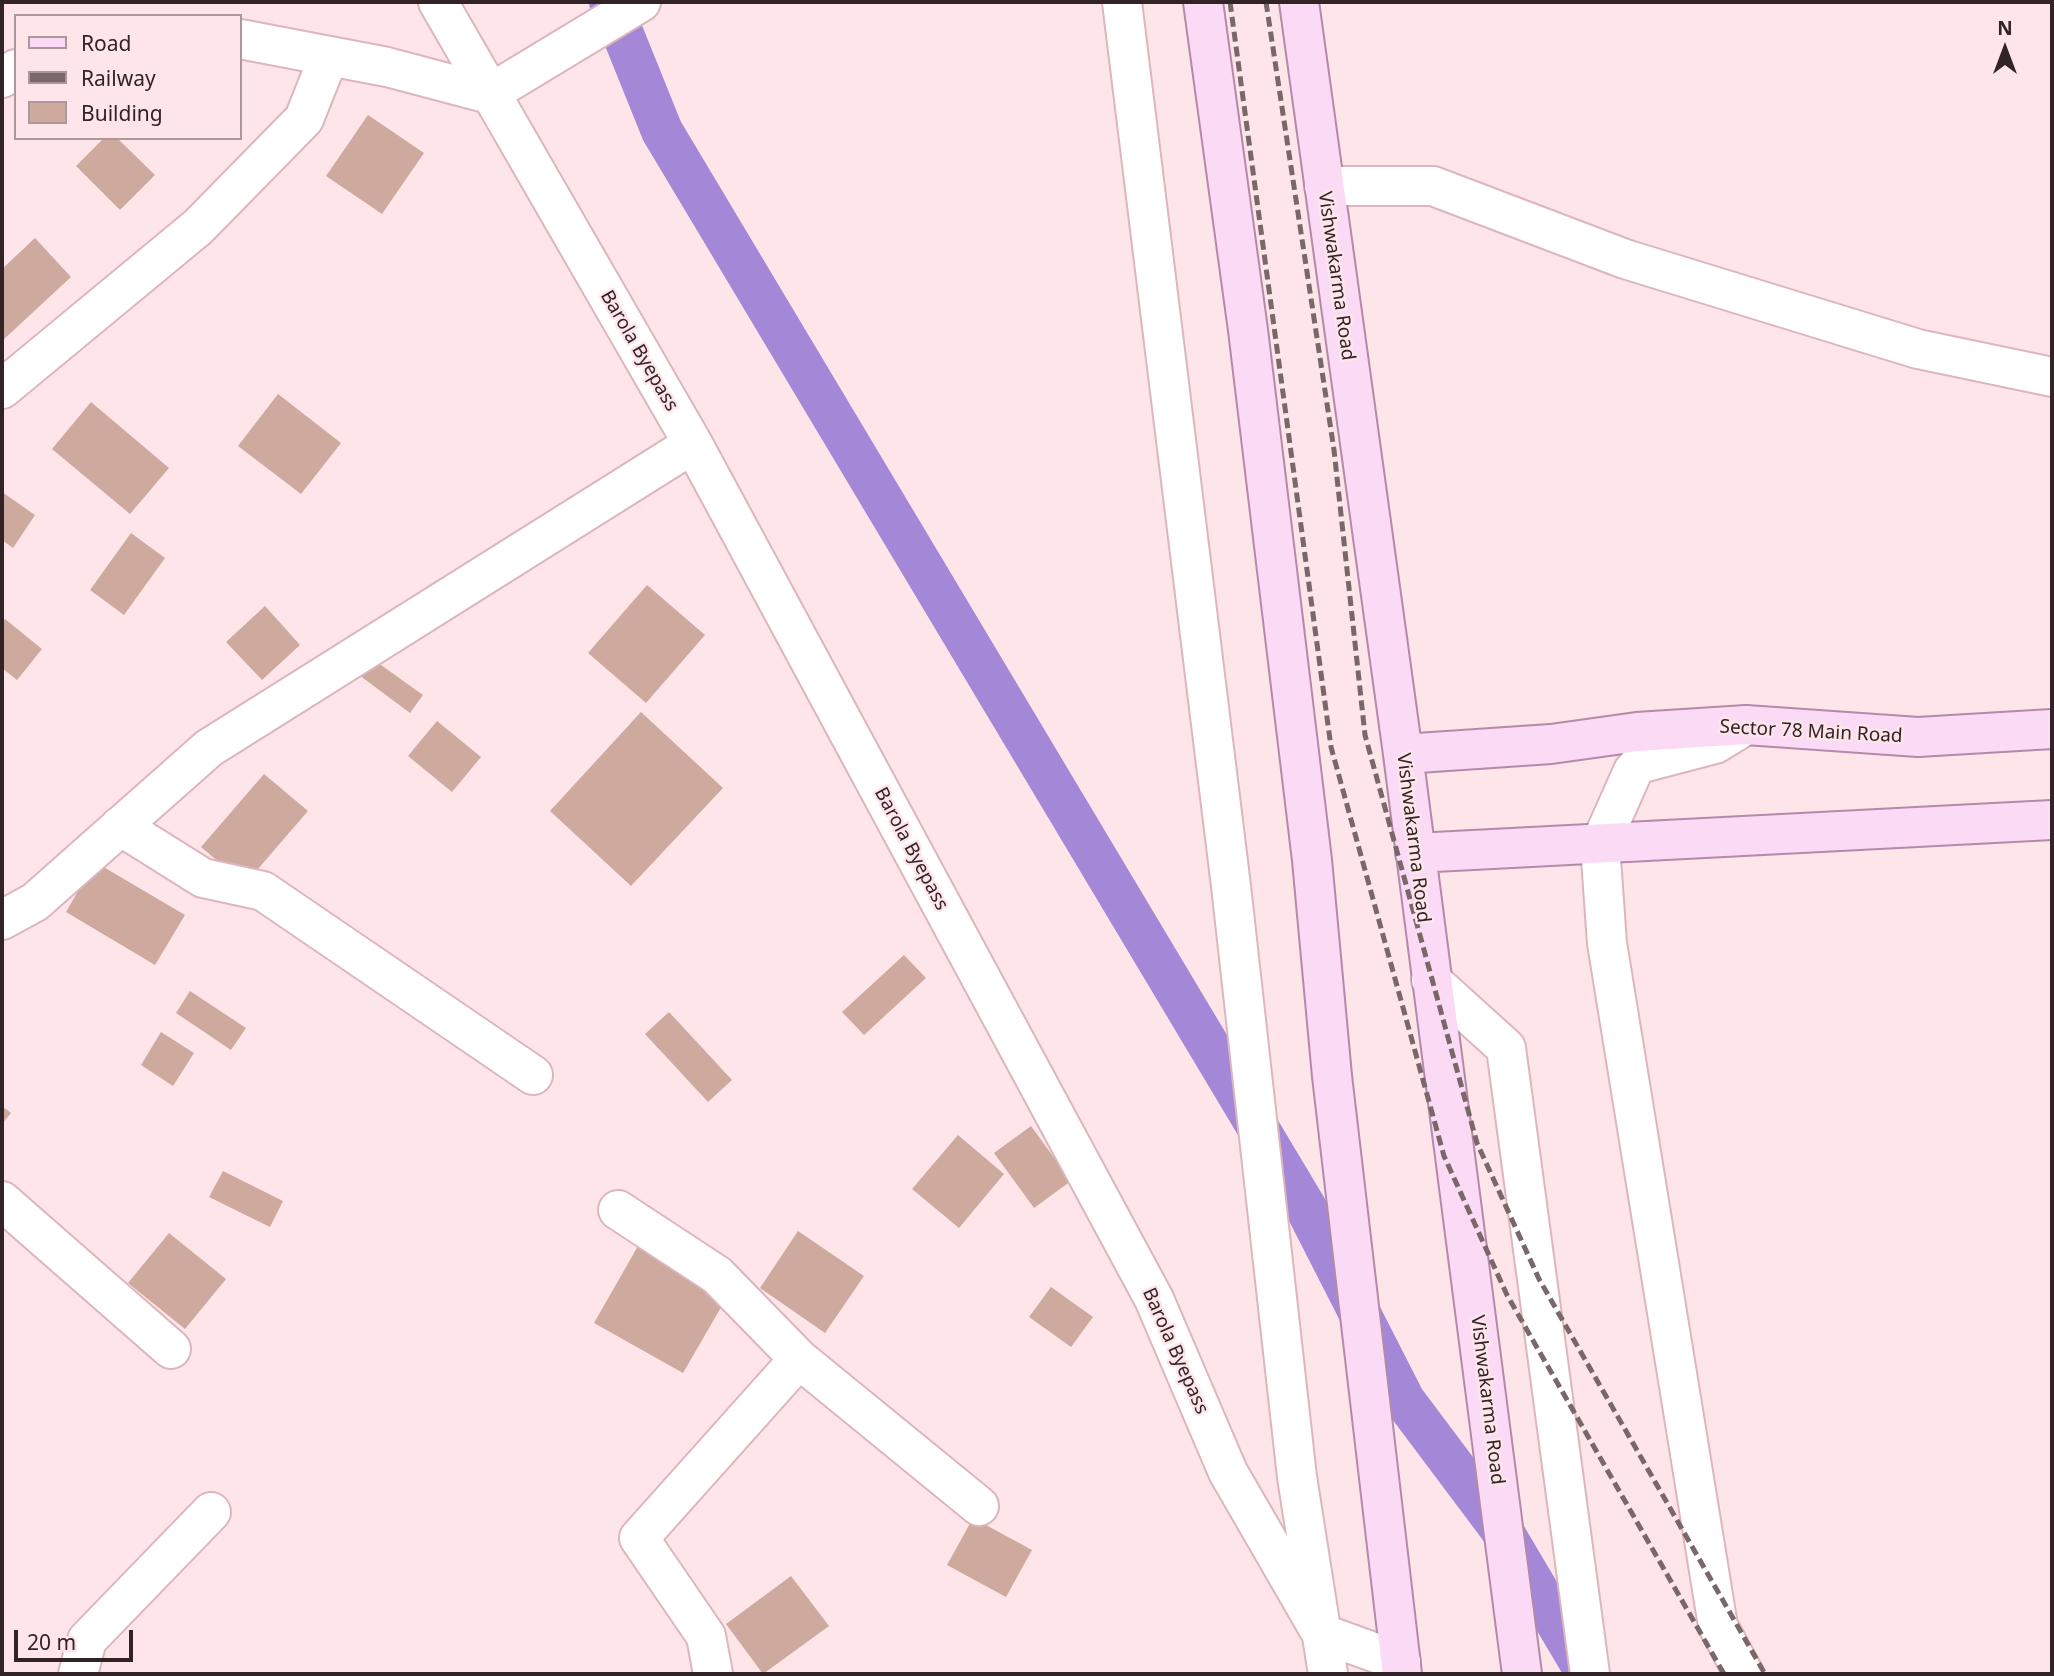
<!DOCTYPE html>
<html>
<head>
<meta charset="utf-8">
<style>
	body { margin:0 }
	#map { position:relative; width:2054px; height:1676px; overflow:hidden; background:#fee5ea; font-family:"Noto Sans",sans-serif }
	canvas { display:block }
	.frame { position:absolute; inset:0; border:4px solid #322326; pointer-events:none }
	.legend { position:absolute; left:14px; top:14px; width:228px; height:126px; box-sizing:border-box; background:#fee5ea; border:2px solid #ac979c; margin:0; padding:9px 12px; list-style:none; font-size:21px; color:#322326 }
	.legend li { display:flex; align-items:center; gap:14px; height:35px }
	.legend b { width:35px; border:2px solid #ac979c }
	.north { position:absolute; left:1970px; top:14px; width:70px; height:70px; -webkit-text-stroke:5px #fee5ea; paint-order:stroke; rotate:0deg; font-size:19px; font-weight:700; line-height:28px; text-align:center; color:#322326 }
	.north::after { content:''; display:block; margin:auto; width:24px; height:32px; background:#322326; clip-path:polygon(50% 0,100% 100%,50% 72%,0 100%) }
	.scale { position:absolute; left:14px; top:1630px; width:119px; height:32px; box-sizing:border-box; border:4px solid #322326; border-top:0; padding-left:9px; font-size:21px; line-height:24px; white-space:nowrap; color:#322326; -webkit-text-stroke:5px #fee5ea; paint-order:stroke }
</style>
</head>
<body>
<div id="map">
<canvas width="2054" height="1676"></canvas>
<div class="frame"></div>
<ul class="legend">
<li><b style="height:9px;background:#fbdaf5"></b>Road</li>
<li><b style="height:9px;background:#79676a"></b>Railway</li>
<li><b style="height:19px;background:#cea99e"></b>Building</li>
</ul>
<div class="north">N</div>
<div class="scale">20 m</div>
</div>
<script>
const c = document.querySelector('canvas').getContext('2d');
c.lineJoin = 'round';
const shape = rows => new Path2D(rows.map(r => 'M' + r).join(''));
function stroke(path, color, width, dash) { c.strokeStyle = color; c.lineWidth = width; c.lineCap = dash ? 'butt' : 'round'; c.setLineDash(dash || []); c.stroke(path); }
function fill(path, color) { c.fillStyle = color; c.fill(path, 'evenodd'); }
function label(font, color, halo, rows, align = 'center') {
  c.font = font + ' "Noto Sans",sans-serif'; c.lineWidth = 5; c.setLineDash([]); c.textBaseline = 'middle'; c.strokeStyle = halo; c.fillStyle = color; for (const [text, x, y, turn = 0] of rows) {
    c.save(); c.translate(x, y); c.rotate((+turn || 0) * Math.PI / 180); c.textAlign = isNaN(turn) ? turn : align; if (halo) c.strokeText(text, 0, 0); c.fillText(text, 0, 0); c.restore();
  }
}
stroke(shape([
	[610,2,662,131,1306,1208,1404,1400,1503,1532,1587,1674]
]), '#a488d7', 42);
fill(shape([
	[368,115,424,153,382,214,326,176],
	[104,138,117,138,155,175,120,210,76,166],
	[35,238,71,277,2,341,2,269],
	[278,394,341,443,301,494,238,446],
	[91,402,169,468,130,514,52,449],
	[2,492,35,515,13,548,2,540],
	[131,533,165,558,124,615,90,590],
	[647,585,705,635,646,703,588,653],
	[265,606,300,645,262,680,226,642],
	[5,619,42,649,17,680,2,668,2,623],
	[367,655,423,695,410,713,355,672],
	[641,712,723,788,631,886,550,811],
	[437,721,481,757,452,792,408,756],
	[264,774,308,811,245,884,201,847],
	[95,862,185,915,155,965,66,912],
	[904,955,926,978,864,1035,842,1012],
	[190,991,246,1028,231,1050,176,1013],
	[669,1012,732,1080,708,1102,645,1034],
	[161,1032,194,1053,173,1086,141,1065],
	[2,1106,11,1113,2,1124],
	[1031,1126,1071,1181,1034,1208,994,1153],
	[958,1135,1004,1174,959,1228,912,1189],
	[223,1171,283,1201,270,1227,209,1197],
	[798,1231,864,1276,825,1333,760,1288],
	[169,1233,226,1279,185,1329,128,1283],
	[638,1246,727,1297,683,1373,594,1323],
	[1051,1287,1093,1317,1071,1347,1029,1317],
	[973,1518,1032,1550,1006,1597,947,1565],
	[791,1576,829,1626,763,1674,726,1624]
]), '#cea99e');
const minor = shape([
	[438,2,693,444,1154,1299,1228,1472,1321,1633,1401,1662],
	[1122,2,1231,886,1297,1477,1328,1674],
	[240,39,387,67,489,94,641,2],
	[2,78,16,69],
	[1324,186,1433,186,1625,259,1918,349,2052,377],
	[2,389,198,227,304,119,329,56],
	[120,826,203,878,263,891,533,1075],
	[2,920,35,902,209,748,693,444],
	[1431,980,1506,1048,1590,1674],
	[2,1201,171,1349],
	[618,1210,717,1275,799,1359,979,1506],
	[78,1674,87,1640,211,1512],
	[713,1674,706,1636,639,1538,799,1359],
	[1744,1674,1718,1626,1607,943,1600,845,1633,771,1639,764,1715,744,1746,725]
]);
const major = shape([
	[1203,2,1248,330,1312,860,1332,1076,1402,1674],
	[1299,2,1403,754,1522,1674],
	[1403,754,1551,744,1637,732,1746,725,1918,737,2052,729],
	[1415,853,2052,820]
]);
stroke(minor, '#ddb6bd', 42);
stroke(major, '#b38aa9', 42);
stroke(minor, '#fff', 38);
stroke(major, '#fbdaf5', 38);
stroke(shape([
	[1230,2,1331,747,1444,1156,1507,1295,1724,1674],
	[1266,2,1334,450,1365,735,1477,1143,1539,1279,1765,1674]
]), '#79676a', 5, [10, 5]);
label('19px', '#322326', '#fee5ea', [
	["Vishwakarma Road",1336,276,82],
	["Barola Byepass",639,351,60],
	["Sector 78 Main Road",1811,732,3],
	["Vishwakarma Road",1413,838,83],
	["Barola Byepass",911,849,62],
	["Barola Byepass",1175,1351,66],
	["Vishwakarma Road",1487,1400,83]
]);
</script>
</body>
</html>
